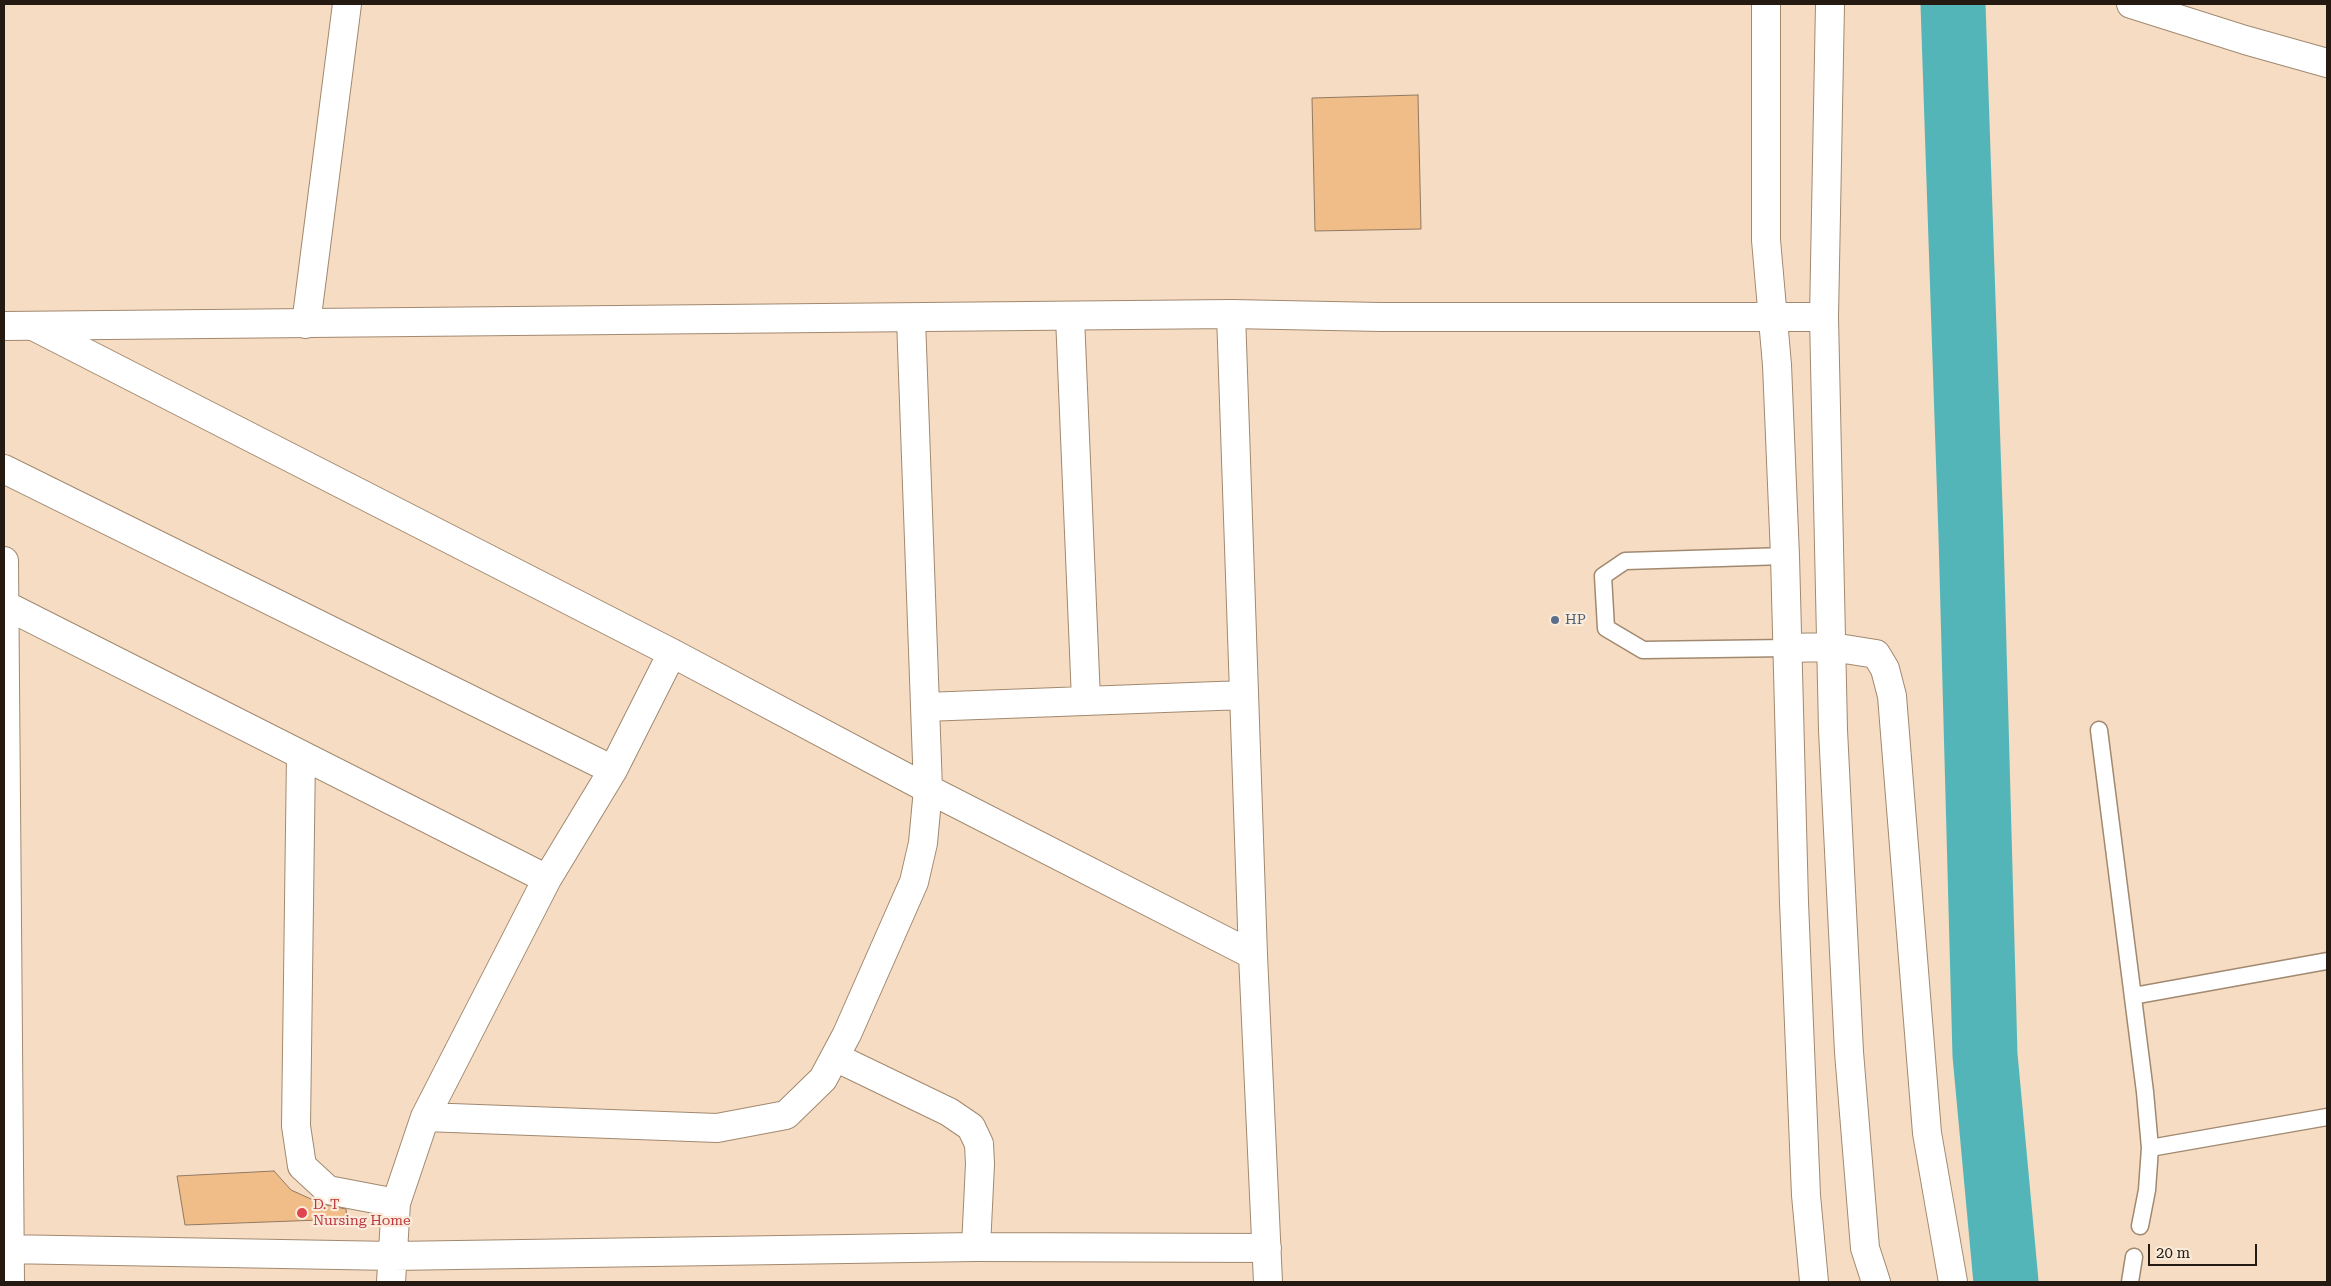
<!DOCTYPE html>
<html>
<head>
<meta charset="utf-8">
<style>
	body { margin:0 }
	#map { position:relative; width:2331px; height:1286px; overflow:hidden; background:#f6dcc2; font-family:"Roboto Serif",serif }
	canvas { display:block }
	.frame { position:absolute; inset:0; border:5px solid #241a11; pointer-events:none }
	.scale { position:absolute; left:2148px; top:1244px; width:109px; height:22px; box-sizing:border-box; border:2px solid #241a11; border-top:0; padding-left:6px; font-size:15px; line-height:18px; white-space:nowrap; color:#241a11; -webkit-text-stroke:4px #fbebdb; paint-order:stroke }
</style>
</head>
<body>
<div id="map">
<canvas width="2331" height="1286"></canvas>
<div class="frame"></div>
<div class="scale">20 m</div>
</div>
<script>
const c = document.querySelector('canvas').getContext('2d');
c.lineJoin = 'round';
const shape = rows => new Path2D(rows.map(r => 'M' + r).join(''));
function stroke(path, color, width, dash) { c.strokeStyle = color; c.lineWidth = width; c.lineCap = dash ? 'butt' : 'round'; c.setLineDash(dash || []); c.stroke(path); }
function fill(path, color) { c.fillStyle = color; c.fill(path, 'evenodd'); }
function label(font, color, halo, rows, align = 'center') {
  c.font = font + ' "Roboto Serif",serif'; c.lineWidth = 4.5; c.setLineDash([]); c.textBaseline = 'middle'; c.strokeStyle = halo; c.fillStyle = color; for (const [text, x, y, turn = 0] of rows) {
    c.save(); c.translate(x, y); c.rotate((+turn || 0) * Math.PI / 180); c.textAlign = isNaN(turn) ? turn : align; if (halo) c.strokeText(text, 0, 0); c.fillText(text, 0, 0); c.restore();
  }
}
stroke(shape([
	[1953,4,1971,536,1985,1055,2006,1282]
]), '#54b5b9', 65);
const building = shape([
	[1418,95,1421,229,1315,231,1312,98,1418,95],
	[274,1171,291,1190,322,1204,346,1209,347,1219,185,1225,177,1176,274,1171]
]);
fill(building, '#f0bc87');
stroke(building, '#917961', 1);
const service = shape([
	[1785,556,1625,561,1603,576,1606,628,1643,650,1787,648],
	[2099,730,2145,1092,2150,1148,2147,1190,2140,1226],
	[2133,996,2327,961],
	[2150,1148,2327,1117],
	[2130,1282,2134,1257]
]);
const minor = shape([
	[2131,4,2245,40,2327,63],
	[1231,314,1253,955,1268,1282],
	[1070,317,1086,700],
	[306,324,347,4],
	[35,327,672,653,928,789,1253,955],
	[4,469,613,770],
	[4,561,10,1282],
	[5,605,547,879],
	[925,707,1244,695],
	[301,755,296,1126,302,1166,328,1190,396,1203],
	[835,1057,949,1112,971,1127,979,1144,980,1164,976,1247],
	[425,1117,717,1128,786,1115,823,1079,847,1034,914,882,923,843,928,789,911,319],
	[4,1249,393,1256,976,1247,1267,1248],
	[391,1282,396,1203,425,1117,547,879,613,770,672,653]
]);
const tertiary = shape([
	[1766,4,1766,240,1777,365,1785,556,1794,902,1806,1195,1814,1282],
	[1830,4,1824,317,1833,730,1849,1052,1865,1248,1876,1282],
	[4,326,1231,314,1381,317,1824,317],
	[1787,648,1832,647,1876,654,1885,669,1892,696,1927,1133,1953,1282]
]);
stroke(service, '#a18970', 19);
stroke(minor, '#a18970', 30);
stroke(tertiary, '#a18970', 30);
stroke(service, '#fff', 16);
stroke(minor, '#fff', 28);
stroke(tertiary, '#fff', 28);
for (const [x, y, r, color] of [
	[1555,620,5,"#5c6f8a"],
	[302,1213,6,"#e0444e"]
]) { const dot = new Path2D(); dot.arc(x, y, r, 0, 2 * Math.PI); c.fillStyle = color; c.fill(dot); stroke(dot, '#fbebdb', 2); }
label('14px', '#4e5e75', '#fbebdb', [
	["HP",1565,620]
], 'left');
label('14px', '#be3a42', '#fbebdb', [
	["D. T",313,1205],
	["Nursing Home",313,1221]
], 'left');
</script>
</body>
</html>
